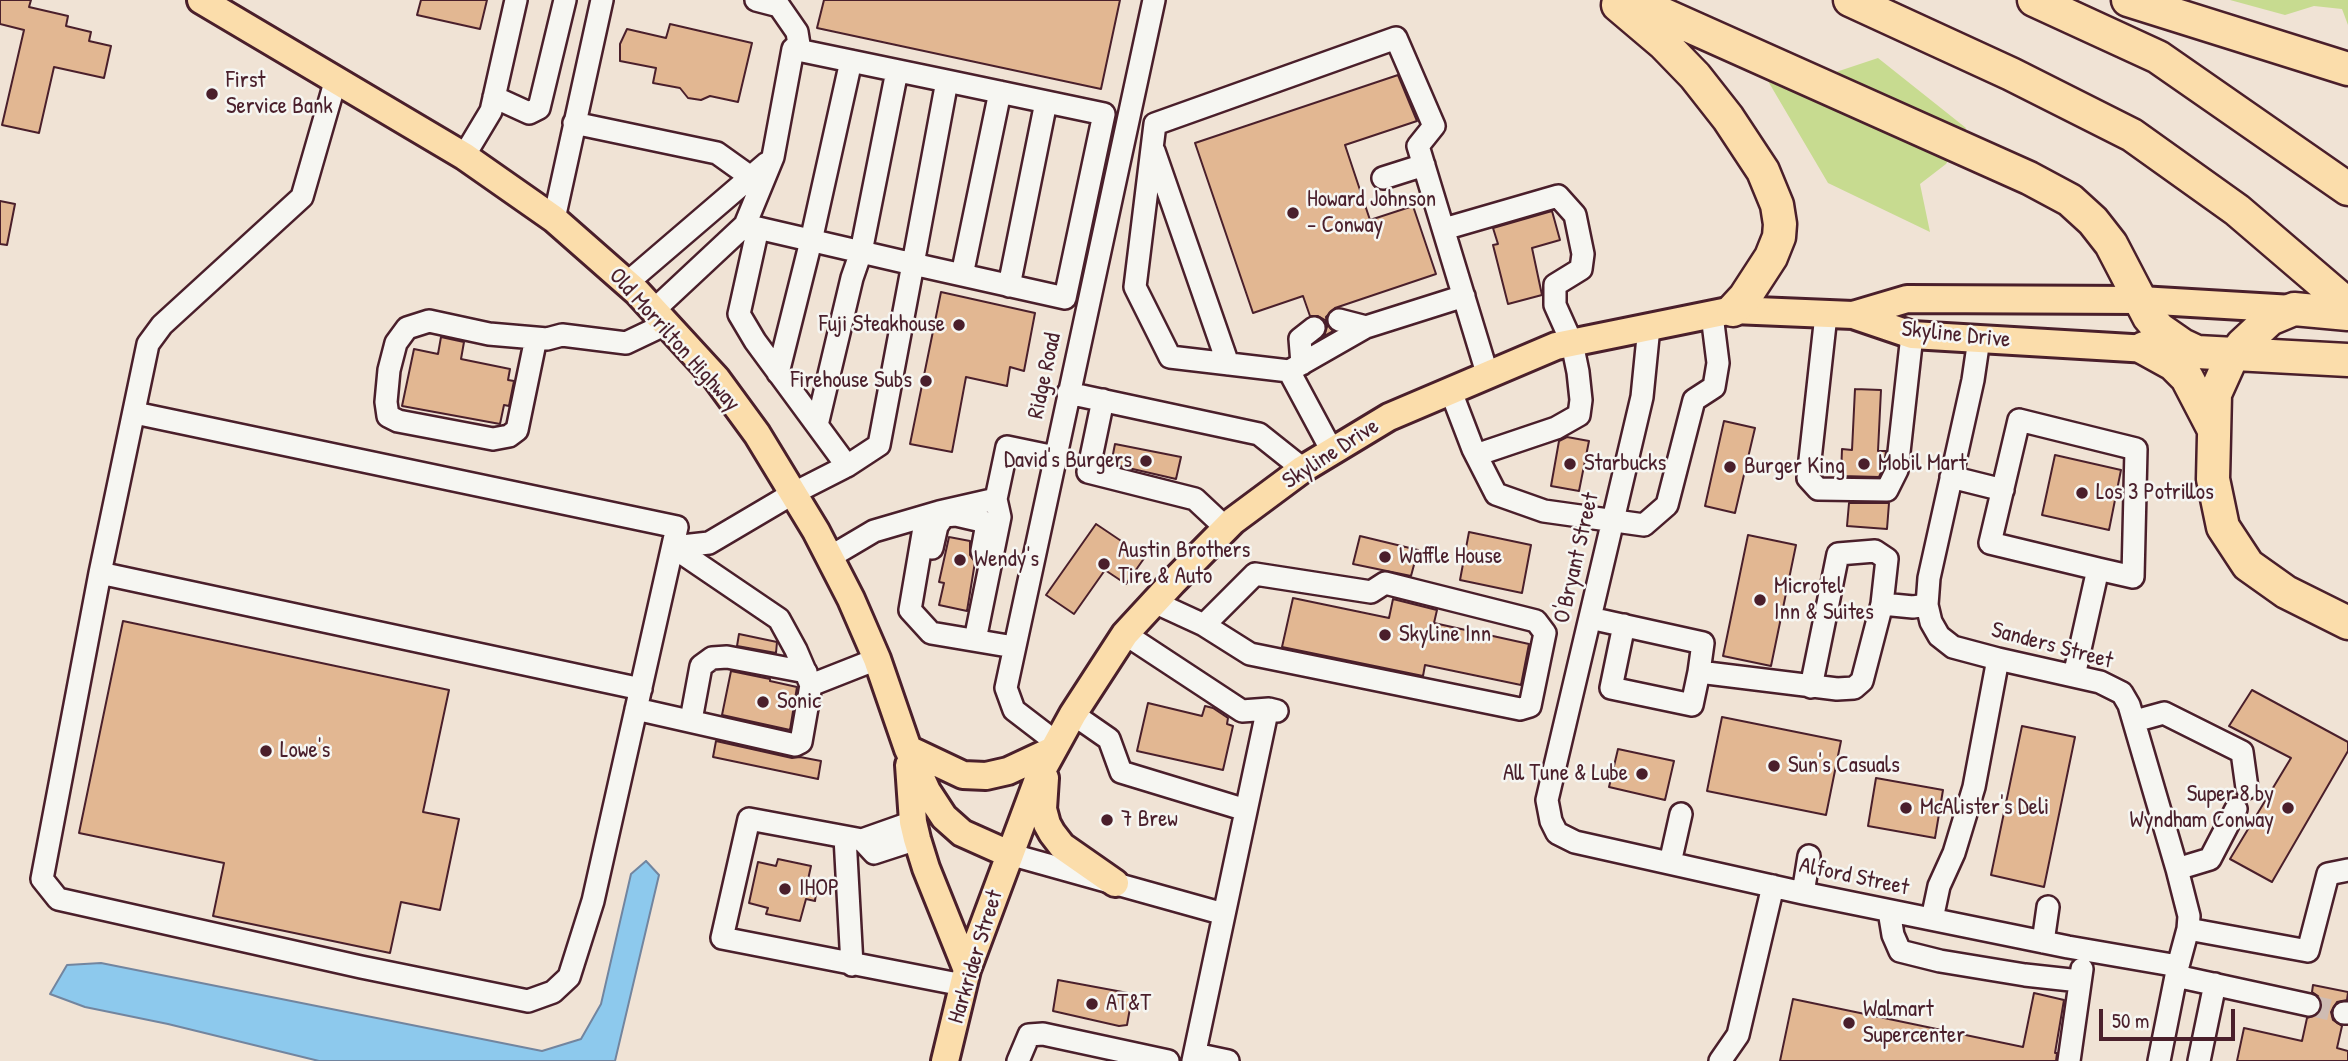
<!DOCTYPE html>
<html>
<head>
<meta charset="utf-8">
<style>
	body { margin:0 }
	#map { position:relative; width:2348px; height:1061px; overflow:hidden; background:#f0e3d5; font-family:"Patrick Hand",sans-serif }
	canvas { display:block }
	.scale { position:absolute; left:2099px; top:1009px; width:136px; height:32px; box-sizing:border-box; border:4px solid #4a1f2b; border-top:0; padding-left:9px; font-size:21px; line-height:24px; white-space:nowrap; color:#4a1f2b; -webkit-text-stroke:5px #f6f6f2; paint-order:stroke }
</style>
</head>
<body>
<div id="map">
<canvas width="2348" height="1061"></canvas>
<div class="scale">50 m</div>
</div>
<script>
const c = document.querySelector('canvas').getContext('2d');
c.lineJoin = 'round';
function fill(path, color) { c.fillStyle = color; c.fill(path, 'evenodd'); }
const shape = rows => new Path2D(rows.map(r => 'M' + r).join(''));
function stroke(path, color, width, dash) { c.strokeStyle = color; c.lineWidth = width; c.lineCap = dash ? 'butt' : 'round'; c.setLineDash(dash || []); c.stroke(path); }
function label(font, color, halo, rows, align = 'center') {
  c.font = font + ' "Patrick Hand",sans-serif'; c.lineWidth = 5; c.setLineDash([]); c.textBaseline = 'middle'; c.strokeStyle = halo; c.fillStyle = color; for (const [text, x, y, turn = 0] of rows) {
    c.save(); c.translate(x, y); c.rotate((+turn || 0) * Math.PI / 180); c.textAlign = isNaN(turn) ? turn : align; if (halo) c.strokeText(text, 0, 0); c.fillText(text, 0, 0); c.restore();
  }
}
fill(shape([
	[2230,0,2348,0,2348,25,2342,9,2314,6,2285,15],
	[1774,47,1827,75,1878,58,1966,128,1946,164,1920,184,1930,232,1828,183,1765,76]
]), '#c7db90');
const water = shape([
	[646,861,659,875,615,1061,319,1061,168,1024,85,1007,50,994,67,965,101,963,542,1051,581,1039,601,1004,631,874,646,861]
]);
fill(water, '#8dc9ed');
stroke(water, '#72859f', 2);
const building = shape([
	[0,0,31,0,29,7,68,16,66,26,91,32,89,41,111,46,104,78,54,67,39,133,2,125,24,30,0,24,0,0],
	[421,0,487,0,480,29,417,15,421,0],
	[824,0,1120,0,1101,89,817,28,824,0],
	[670,24,752,43,738,102,710,96,701,100,688,98,680,88,653,83,656,68,620,61,620,44,627,29,666,38,670,24],
	[1398,75,1417,121,1345,145,1370,220,1413,206,1436,274,1335,308,1326,317,1327,324,1333,331,1324,336,1327,327,1325,320,1318,316,1310,316,1303,296,1253,313,1195,143,1398,75],
	[0,201,15,204,7,245,0,244,0,201],
	[1552,211,1560,240,1532,248,1542,295,1508,304,1493,245,1498,244,1493,228,1552,211],
	[941,292,1035,313,1024,371,1010,367,1007,386,966,377,952,452,910,444,941,292],
	[441,337,464,342,461,359,510,369,508,380,514,381,509,406,504,405,500,424,402,406,414,349,438,354,441,337],
	[1855,389,1881,390,1878,451,1886,451,1884,466,1879,477,1841,476,1842,449,1852,450,1855,389],
	[1724,421,1755,428,1735,513,1705,506,1724,421],
	[1567,437,1589,441,1579,491,1551,486,1559,441,1567,437],
	[1115,444,1181,457,1176,479,1111,464,1115,444],
	[2055,455,2121,470,2109,530,2042,515,2055,455],
	[1849,503,1889,503,1887,529,1847,526,1849,503],
	[1096,524,1145,557,1126,584,1105,570,1074,614,1046,595,1096,524],
	[1469,532,1531,545,1522,593,1460,580,1469,532],
	[1748,535,1796,545,1771,666,1723,656,1748,535],
	[1360,536,1418,550,1411,576,1353,564,1360,536],
	[949,537,970,541,970,555,975,562,967,611,939,605,944,583,939,582,949,537],
	[1293,598,1389,618,1393,599,1437,610,1434,623,1529,644,1521,685,1425,665,1423,676,1282,647,1293,598],
	[123,621,449,690,423,812,459,819,440,910,401,902,390,953,213,916,224,863,79,833,123,621],
	[739,634,777,642,776,653,737,646,739,634],
	[731,671,770,679,770,681,797,687,790,730,722,715,731,671],
	[2252,690,2348,742,2348,751,2272,882,2230,859,2291,758,2229,726,2252,690],
	[1148,703,1202,716,1205,706,1213,708,1228,718,1227,724,1233,726,1223,770,1137,751,1148,703],
	[1722,717,1841,741,1826,815,1707,791,1722,717],
	[2022,726,2075,737,2044,887,1991,875,2022,726],
	[716,741,792,758,800,757,821,761,818,779,713,757,716,741],
	[1618,749,1674,761,1665,800,1609,787,1618,749],
	[1876,778,1943,790,1935,838,1868,826,1876,778],
	[778,859,811,866,807,884,817,886,815,901,806,899,800,921,766,914,768,908,749,903,758,862,776,866,778,859],
	[1058,980,1128,993,1132,997,1127,1025,1119,1026,1053,1011,1058,980],
	[2313,985,2348,992,2347,1000,2337,1002,2331,1012,2333,1020,2342,1026,2337,1048,2348,1051,2348,1061,2237,1061,2244,1028,2302,1041,2307,1018,2318,1014,2322,1007,2318,996,2312,992,2313,985],
	[2034,993,2064,1000,2055,1053,2057,1053,2056,1061,1780,1061,1793,999,2023,1047,2034,993]
]);
fill(building, '#e2b792');
stroke(building, '#4a1f2b', 2);
stroke(shape([
	[2309,1005,2344,1013]
]), '#cfbcb3', 21, [21, 10]);
const minor = shape([
	[756,0,779,6,797,32,800,51],
	[494,97,529,113,539,108,565,0],
	[574,123,717,153,752,178],
	[1154,151,1228,364],
	[464,156,491,111,516,0],
	[1383,178,1424,165],
	[554,219,602,0],
	[758,228,739,314,755,341,847,466],
	[1444,229,1558,196,1575,215,1583,254,1581,269,1555,285,1555,305,1572,343,1578,372,1581,400,1579,415,1556,428,1476,455],
	[962,275,1000,92],
	[627,283,767,163],
	[1009,286,1046,102],
	[654,310,745,225,773,157,793,49,947,81,1104,114,1065,298,913,264,947,81],
	[1826,315,1808,478,1818,489,1887,490,1897,470,1912,335],
	[1339,320,1366,327],
	[1649,327,1642,397,1547,800,1551,821,1557,833,1575,842,1803,893,2068,947,2178,966],
	[536,338,517,430,509,436,493,439,398,421,388,416,386,402,389,370,396,343,407,328,429,321,489,334,547,339,562,335,626,343,666,324],
	[1979,339,1973,380,1929,578,1927,605,1931,622,1939,636,1953,647,1998,659,2100,682,2122,693,2129,705,2177,869,2189,916,2188,929,2178,966,2159,1061],
	[1302,364,1300,339,1314,328],
	[1289,371,1366,327,1464,296],
	[778,373,811,241,851,61],
	[1450,389,1473,449,1496,494,1544,511,1644,525,1667,505,1694,400,1714,387,1718,363,1712,315],
	[1068,393,1259,434,1303,469],
	[1103,400,1088,472,1195,499,1226,528],
	[135,413,677,527,593,901,569,977,553,992,528,1001,361,967,58,899,42,879,100,573,148,344,162,325,302,197,336,79],
	[817,425,852,278,861,252,897,71],
	[1332,451,1289,371,1170,357,1135,287,1155,124,1396,38,1434,126,1418,146,1487,373],
	[1951,477,2003,490],
	[926,516,910,610,931,633,1014,647],
	[673,547,709,543,792,494,847,466,879,445,913,264,745,225],
	[673,547,779,619,796,650,811,685,877,659],
	[932,548,937,526,944,516,956,515,982,521,986,529,982,551],
	[830,557,874,531,939,512,996,499],
	[100,573,641,689],
	[1154,602,1204,625,1250,654,1520,709,1530,706,1545,633,1536,621,1385,583,1371,592,1255,574,1204,625],
	[1590,618,1703,643,1699,672,1837,689,1854,688,1862,681,1882,604,1913,607,1927,605],
	[1624,625,1611,688,1692,705,1699,672],
	[1125,634,1242,711,1269,709],
	[975,640,1000,517,996,499,1007,447,1055,457],
	[2074,676,2098,569,1990,543,2019,420,2136,449,2133,577,2098,569],
	[1811,687,1838,554,1875,551,1887,559,1882,604],
	[636,709,795,745,801,742,811,685],
	[1073,714,1109,739,1121,772,1246,810],
	[691,720,701,666,712,658,727,657,806,672],
	[2135,721,2164,713,2242,752,2247,788],
	[1057,743,1014,710,1006,688,1154,0],
	[913,822,862,840,749,819,722,938,963,985],
	[845,837,852,965],
	[862,840,874,853,917,839],
	[1009,854,1224,914],
	[1670,863,1681,814],
	[2177,869,2210,859,2236,809],
	[1803,893,1809,856],
	[1889,911,1893,935,1900,951,1940,961,2025,975,2080,981],
	[1932,919,1939,886,1954,853,1974,787,1998,659],
	[2188,929,2308,951,2328,874,2348,870],
	[2043,942,2048,907],
	[2176,976,2309,1005],
	[2344,1013,2348,1013],
	[1195,1054,1228,1061],
	[1018,1061,1029,1035,1043,1034,1168,1061],
	[1193,1061,1267,712,1269,709,1277,711],
	[1720,1061,1738,1035,1773,886],
	[2069,1061,2082,969],
	[2199,1061,2215,984]
]);
const major = shape([
	[201,0,464,156,554,219,637,292,716,378,757,434,816,531,851,599,877,659,908,749,927,791,944,817,962,833,1009,854],
	[1853,315,1907,299,2140,300,2293,309],
	[908,749,963,775,986,776,1008,771,1053,750],
	[909,765,913,822,917,839,926,868,967,970],
	[1045,778,1043,809,1047,824,1052,833,1062,846,1115,883],
	[945,1061,967,970,1040,774,1073,714,1125,634,1173,582,1233,521,1303,469,1389,417,1556,346,1733,310,1853,315,1912,335,2165,350]
]);
const highway = shape([
	[1631,0,2029,178,2070,200,2093,221,2111,244,2149,317,2159,329,2182,345,2197,352,2348,360],
	[1850,0,2011,74,2132,135,2237,210,2348,305],
	[2034,0,2158,57,2348,189],
	[2128,0,2348,69],
	[1618,5,1664,44,1695,76,1728,118,1763,171,1777,205,1780,224,1779,237,1771,257,1745,297,1733,310],
	[2348,314,2294,309,2270,319,2242,345,2229,363,2215,394,2213,479,2223,527,2248,565,2286,592,2348,623],
	[2144,348,2173,364,2187,378,2212,426]
]);
stroke(minor, '#4a1f2b', 26);
stroke(major, '#4a1f2b', 32);
stroke(highway, '#4a1f2b', 37);
stroke(minor, '#f6f6f2', 21);
stroke(major, '#fbddab', 26);
stroke(highway, '#fbddab', 32);
for (const [x, y, r, color] of [
	[212,94,7,"#4a1f2b"],
	[1293,213,7,"#4a1f2b"],
	[959,325,7,"#4a1f2b"],
	[926,381,7,"#4a1f2b"],
	[1146,461,7,"#4a1f2b"],
	[1570,464,7,"#4a1f2b"],
	[1864,464,7,"#4a1f2b"],
	[1730,467,7,"#4a1f2b"],
	[2082,493,7,"#4a1f2b"],
	[1385,557,7,"#4a1f2b"],
	[960,560,7,"#4a1f2b"],
	[1104,564,7,"#4a1f2b"],
	[1760,600,7,"#4a1f2b"],
	[1385,635,7,"#4a1f2b"],
	[763,702,7,"#4a1f2b"],
	[266,751,7,"#4a1f2b"],
	[1774,766,7,"#4a1f2b"],
	[1642,774,7,"#4a1f2b"],
	[1906,808,7,"#4a1f2b"],
	[2288,808,7,"#4a1f2b"],
	[1107,820,7,"#4a1f2b"],
	[785,889,7,"#4a1f2b"],
	[1092,1004,7,"#4a1f2b"],
	[1849,1023,7,"#4a1f2b"]
]) { const dot = new Path2D(); dot.arc(x, y, r, 0, 2 * Math.PI); c.fillStyle = color; c.fill(dot); stroke(dot, '#f6f6f2', 2.5); }
label('23px', '#4a1f2b', '#f6f6f2', [
	["First",226,81],
	["Service Bank",226,107],
	["Howard Johnson",1307,200],
	["- Conway",1307,226],
	["Fuji Steakhouse",945,325,"right"],
	["Firehouse Subs",912,381,"right"],
	["David's Burgers",1132,461,"right"],
	["Starbucks",1584,464],
	["Mobil Mart",1878,464],
	["Burger King",1744,467],
	["Los 3 Potrillos",2096,493],
	["Austin Brothers",1118,551],
	["Tire & Auto",1118,577],
	["Waffle House",1399,557],
	["Wendy's",974,560],
	["Microtel",1774,587],
	["Inn & Suites",1774,613],
	["Skyline Inn",1399,635],
	["Sonic",777,702],
	["Lowe's",280,751],
	["Sun's Casuals",1788,766],
	["All Tune & Lube",1628,774,"right"],
	["Super 8 by",2274,795,"right"],
	["Wyndham Conway",2274,821,"right"],
	["McAlister's Deli",1920,808],
	["7 Brew",1121,820],
	["IHOP",799,889],
	["AT&T",1106,1004],
	["Walmart",1863,1010],
	["Supercenter",1863,1036]
], 'left');
label('23px', '#4a1f2b', '#f6f6f2', [
	["Skyline Drive",1956,335,6],
	["Old Morrilton Highway",674,340,48],
	["Ridge Road",1045,376,-78],
	["Skyline Drive",1331,454,-33],
	["O'Bryant Street",1577,558,-77],
	["Sanders Street",2052,646,15],
	["Alford Street",1854,877,12],
	["Harkrider Street",976,957,-73]
]);
</script>
</body>
</html>
